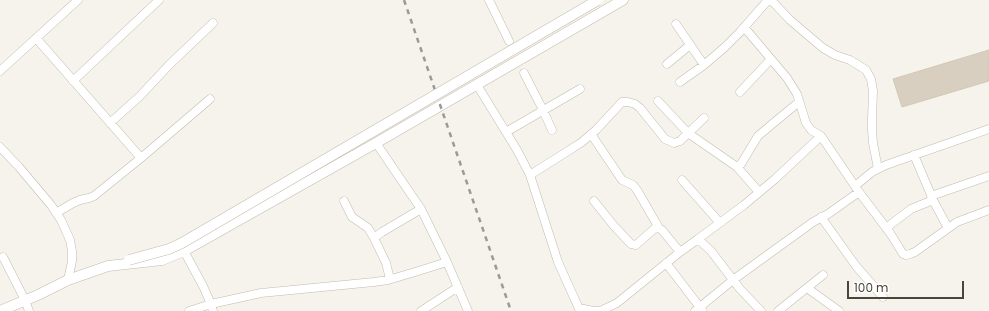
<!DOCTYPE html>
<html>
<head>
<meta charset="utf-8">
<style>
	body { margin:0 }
	#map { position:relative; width:989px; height:311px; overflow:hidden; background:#f6f3ec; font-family:Poppins,sans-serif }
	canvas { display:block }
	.scale { position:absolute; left:847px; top:281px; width:117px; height:18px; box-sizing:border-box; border:2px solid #4b4439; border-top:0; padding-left:5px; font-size:12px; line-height:14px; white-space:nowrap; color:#4b4439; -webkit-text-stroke:3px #fff; paint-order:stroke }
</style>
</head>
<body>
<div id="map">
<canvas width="989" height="311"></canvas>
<div class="scale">100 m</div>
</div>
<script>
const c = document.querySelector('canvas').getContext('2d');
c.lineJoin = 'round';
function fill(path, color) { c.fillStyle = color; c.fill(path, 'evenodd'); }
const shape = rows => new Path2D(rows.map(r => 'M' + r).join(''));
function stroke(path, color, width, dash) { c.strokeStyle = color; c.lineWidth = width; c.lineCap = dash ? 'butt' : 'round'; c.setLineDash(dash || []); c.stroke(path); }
const building = shape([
	[989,50,989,81,902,107,893,79,989,50]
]);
fill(building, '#d8cfc1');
stroke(building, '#d3c7b4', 1);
const minor = shape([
	[489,0,509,41],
	[771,0,790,20,823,48,835,55,850,60,866,70,871,79,873,91,872,120,872,130,873,143,878,169],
	[676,24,704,65],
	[744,27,787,78,797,94,806,123,811,130,821,136,859,192,890,233,903,254,906,255,910,254,915,252,957,222,989,210],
	[36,38,141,158],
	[667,64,690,45],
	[0,71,78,0],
	[524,73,543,110,552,130],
	[73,81,159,0],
	[680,82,704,65,725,47,740,32,768,0],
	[477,85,517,150,530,175,558,262,580,311],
	[740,92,771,59],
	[658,101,688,133,737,167,741,164,758,136,777,120,799,102],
	[110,123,140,96,169,65,213,23],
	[506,132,580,89],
	[591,134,622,180,633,185,637,190,659,228],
	[376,143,421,209,447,262,468,311],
	[0,147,19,167,51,205,61,220,70,240,72,251,72,261,68,280],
	[914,155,934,202,948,228],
	[737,167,759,192],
	[530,175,568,151,582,142,596,130,622,102,628,102,635,104,640,108,665,139,674,143,680,141,704,118],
	[682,180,720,223],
	[855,186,872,172,886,165,989,129],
	[931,196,989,176],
	[344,201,352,217,368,228,374,238],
	[594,201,614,226,631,244,636,245,654,229,659,228,662,230,680,252],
	[56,213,73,203,80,200,89,198,94,196,141,158,210,99],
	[821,217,856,266,883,297],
	[886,228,911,209,933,200],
	[698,239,744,205,775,179,821,136],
	[184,251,203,286,211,304,213,311],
	[3,257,25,300,29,311],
	[666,263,702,310],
	[390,279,386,263,374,238,382,232,421,209],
	[807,288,839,311],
	[579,308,593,311,600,311,617,303,680,252,698,239,711,251,740,289,761,311],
	[189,311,211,304,261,293,374,282,388,280,415,272,447,262],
	[421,311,458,287],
	[695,311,733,280,813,222,828,214,859,192],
	[778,311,823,275]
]);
const tertiary = shape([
	[0,311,38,295,68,280,108,266,162,260,184,251,376,143,623,0]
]);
stroke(minor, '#c2bbae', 9);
stroke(tertiary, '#c2bbae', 11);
stroke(minor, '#fff', 8);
stroke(tertiary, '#fff', 10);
stroke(shape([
	[404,0,511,311]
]), '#9a9a9a', 2.5, [5, 5]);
const tertiaryBridge = shape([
	[129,260,169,249,182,243,598,0]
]);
stroke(tertiaryBridge, '#c2bbae', 11, []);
stroke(tertiaryBridge, '#fff', 10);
</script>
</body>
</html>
